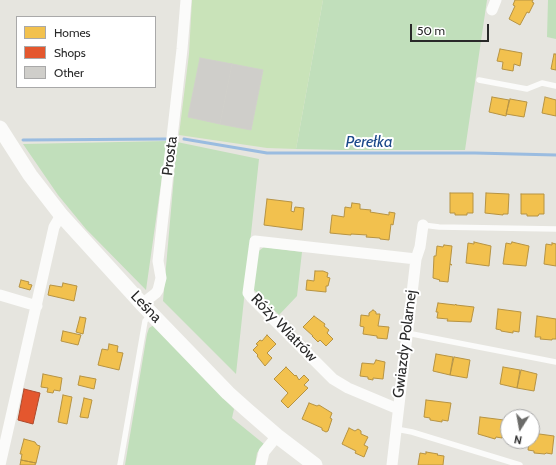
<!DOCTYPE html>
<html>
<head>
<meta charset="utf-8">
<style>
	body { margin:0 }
	#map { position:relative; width:556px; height:465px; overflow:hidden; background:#e6e5df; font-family:Cabin,sans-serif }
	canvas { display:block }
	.legend { position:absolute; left:16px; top:16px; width:140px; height:72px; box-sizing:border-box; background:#fff; border:1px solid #a9a9a9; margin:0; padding:5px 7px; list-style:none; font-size:12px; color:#292929 }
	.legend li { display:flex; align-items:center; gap:8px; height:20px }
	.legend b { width:20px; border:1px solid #a9a9a9 }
	.north { position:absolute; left:500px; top:409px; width:40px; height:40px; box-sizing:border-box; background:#fff; border:1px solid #a9a9a9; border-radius:50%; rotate:191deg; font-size:11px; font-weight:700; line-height:16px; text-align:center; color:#292929 }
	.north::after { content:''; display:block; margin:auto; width:14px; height:18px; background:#6b6b69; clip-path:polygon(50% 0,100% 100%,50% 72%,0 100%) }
	.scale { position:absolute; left:410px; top:24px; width:79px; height:18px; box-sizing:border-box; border:2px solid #292929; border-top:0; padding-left:5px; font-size:12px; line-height:14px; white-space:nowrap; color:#292929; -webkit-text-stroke:3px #fff; paint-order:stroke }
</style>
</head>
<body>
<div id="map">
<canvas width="556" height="465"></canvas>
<ul class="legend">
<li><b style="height:11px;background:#f2c14e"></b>Homes</li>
<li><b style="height:11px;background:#e4572e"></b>Shops</li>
<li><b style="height:11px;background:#cfceca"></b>Other</li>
</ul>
<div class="north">N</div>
<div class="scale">50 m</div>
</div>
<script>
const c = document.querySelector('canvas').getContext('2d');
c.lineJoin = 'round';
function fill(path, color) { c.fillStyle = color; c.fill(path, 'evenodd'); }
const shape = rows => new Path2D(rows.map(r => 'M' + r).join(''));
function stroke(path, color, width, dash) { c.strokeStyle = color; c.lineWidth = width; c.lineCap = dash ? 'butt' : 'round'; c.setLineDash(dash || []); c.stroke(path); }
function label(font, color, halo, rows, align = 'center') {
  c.font = font + ' Cabin,sans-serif'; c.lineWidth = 4; c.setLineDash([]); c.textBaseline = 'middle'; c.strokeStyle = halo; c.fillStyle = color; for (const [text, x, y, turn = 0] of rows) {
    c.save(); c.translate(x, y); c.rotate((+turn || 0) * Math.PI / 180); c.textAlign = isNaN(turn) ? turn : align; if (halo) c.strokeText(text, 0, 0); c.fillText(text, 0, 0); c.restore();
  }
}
fill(shape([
	[323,0,487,0,465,150,342,150,296,149],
	[548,0,556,0,556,39,547,37],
	[167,141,146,290,86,229,58,195,23,144],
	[177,142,259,159,236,374,163,301],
	[264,247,302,252,297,296,279,315,253,289,256,253],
	[154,325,234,409,232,418,264,444,257,453,255,465,125,465,147,334,149,328]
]), '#c1dfbb');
fill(shape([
	[192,0,323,0,296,149,267,148,179,135,189,54]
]), '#c9e3b9');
const homes = shape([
	[515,0,533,0,532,2,534,3,529,13,527,12,520,25,509,19,515,6,513,5,515,0],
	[500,49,522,53,520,66,514,64,513,71,502,69,503,62,497,61,500,49],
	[554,54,556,54,556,70,551,69,554,54],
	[492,97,509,100,506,116,489,112,492,97],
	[545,97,556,100,556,116,542,113,545,97],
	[510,99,527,102,524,117,506,114,510,99],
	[450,193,473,193,473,213,467,213,467,215,455,215,455,213,450,213,450,193],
	[486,193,509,194,508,214,503,214,503,215,485,213,486,193],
	[521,194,544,194,544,214,539,214,538,216,527,216,527,214,521,214,521,194],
	[267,199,292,202,291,211,294,212,295,207,304,208,302,230,264,225,267,199],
	[352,203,360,204,360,209,371,210,370,212,389,215,389,212,395,213,393,225,391,224,389,240,380,239,380,238,366,237,367,235,351,234,351,235,330,233,332,215,344,217,345,207,351,208,352,203],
	[474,242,491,246,489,266,466,263,468,243,474,244,474,242],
	[512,242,529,246,526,266,503,264,506,243,511,244,512,242],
	[552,243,556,244,556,266,544,264,546,244,552,245,552,243],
	[444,245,452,246,450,264,452,265,450,264,448,282,439,281,440,280,433,278,434,256,436,256,437,246,443,247,444,245],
	[315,271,323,271,328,273,327,277,330,278,328,286,326,286,326,292,306,290,307,280,314,281,315,271],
	[21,280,29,282,28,284,32,285,30,290,19,287,21,280],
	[63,283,77,286,74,301,48,295,50,285,62,287,63,283],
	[438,303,455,305,456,304,456,305,474,307,471,322,447,321,448,319,437,318,438,312,436,312,438,303],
	[498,309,521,312,519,332,513,331,513,333,501,331,501,330,496,329,498,309],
	[373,310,376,312,376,314,380,314,378,326,389,327,387,339,377,338,377,336,363,334,364,327,360,326,361,315,369,316,369,313,373,310],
	[314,316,325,324,324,326,329,330,327,333,333,339,326,346,320,340,318,342,312,336,313,336,303,327,314,316],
	[537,316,556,319,556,339,552,339,552,340,540,339,541,337,535,337,537,316],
	[80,317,86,318,83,334,76,332,80,317],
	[63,331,81,335,78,345,61,341,63,331],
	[267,335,276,344,267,353,272,358,265,366,257,356,258,355,253,350,258,345,256,344,260,340,262,341,267,335],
	[109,344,118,346,117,352,123,353,119,370,98,365,102,349,108,350,109,344],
	[436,354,453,357,450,375,433,371,436,354],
	[454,357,470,360,467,378,450,375,454,357],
	[376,360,385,362,383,379,373,378,373,380,368,379,368,377,360,376,362,363,374,364,376,360],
	[286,367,295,376,296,375,299,380,304,375,309,380,304,385,308,388,288,408,281,401,288,393,274,379,286,367],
	[503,367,520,370,517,388,500,384,503,367],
	[521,370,537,374,534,391,517,388,521,370],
	[43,374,62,378,60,391,54,390,53,393,47,392,48,388,41,387,43,374],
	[80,376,96,379,94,389,78,385,80,376],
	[63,395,72,397,67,424,58,422,63,395],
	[84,398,92,400,88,418,80,417,84,398],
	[426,400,451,403,448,421,442,420,442,422,430,420,430,418,424,417,426,400],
	[309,403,317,406,319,405,332,413,330,418,332,419,328,431,326,432,322,430,322,428,302,419,309,403],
	[480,417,504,420,502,438,496,437,495,439,478,434,480,417],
	[349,428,355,431,358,429,361,431,361,434,368,437,364,445,368,447,364,457,355,453,356,451,342,444,349,428],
	[532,433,554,436,552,454,546,453,545,454,534,453,534,451,528,450,529,441,532,441,532,433],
	[24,439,35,442,37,445,40,446,36,463,21,460,22,454,20,454,24,439],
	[426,452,438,454,437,455,444,456,443,465,418,465,420,453,426,454,426,452],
	[21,460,36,463,35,465,20,465,21,460]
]);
fill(homes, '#f2c14e');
stroke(homes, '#b69343', 1);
const shops = shape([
	[24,389,40,393,33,424,18,420,24,389]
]);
fill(shops, '#e4572e');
stroke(shops, '#ac492c', 1);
stroke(shape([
	[184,139,267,153,475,153,556,155],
	[23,140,166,139]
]), '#9abce0', 3);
const building = shape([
	[200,58,232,64,220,124,188,117,200,58],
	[232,64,263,70,251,130,220,124,232,64]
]);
fill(building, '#cfceca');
stroke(building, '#d1d0cb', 1);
stroke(shape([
	[479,80,527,89,542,83,556,86],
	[423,225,439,227,556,229],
	[407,333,556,362],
	[396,429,412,432,520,465],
	[120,465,145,321,151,314]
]), '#fbfbfa', 5.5);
stroke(shape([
	[492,10,496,0],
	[0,295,37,306],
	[142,304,156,293,158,290,161,278,158,261,182,49,186,0],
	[398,409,348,388,333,379,251,297,248,293,255,241,416,259],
	[0,465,54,227,61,215],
	[261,465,264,452,277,436],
	[392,465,416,259,420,247,423,225]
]), '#fbfbfa', 11);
stroke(shape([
	[0,128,30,175,61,215,142,304,228,393,247,410,277,436,315,465]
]), '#fbfbfa', 15);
label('15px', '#292929', '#fff', [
	["Prosta",170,156,-83],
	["Leśna",146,307,46],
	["Róży Wiatrów",284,328,46],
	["Gwiazdy Polarnej",405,344,-83]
]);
label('italic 16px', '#1b488a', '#fff', [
	["Perełka",369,142]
]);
</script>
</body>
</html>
